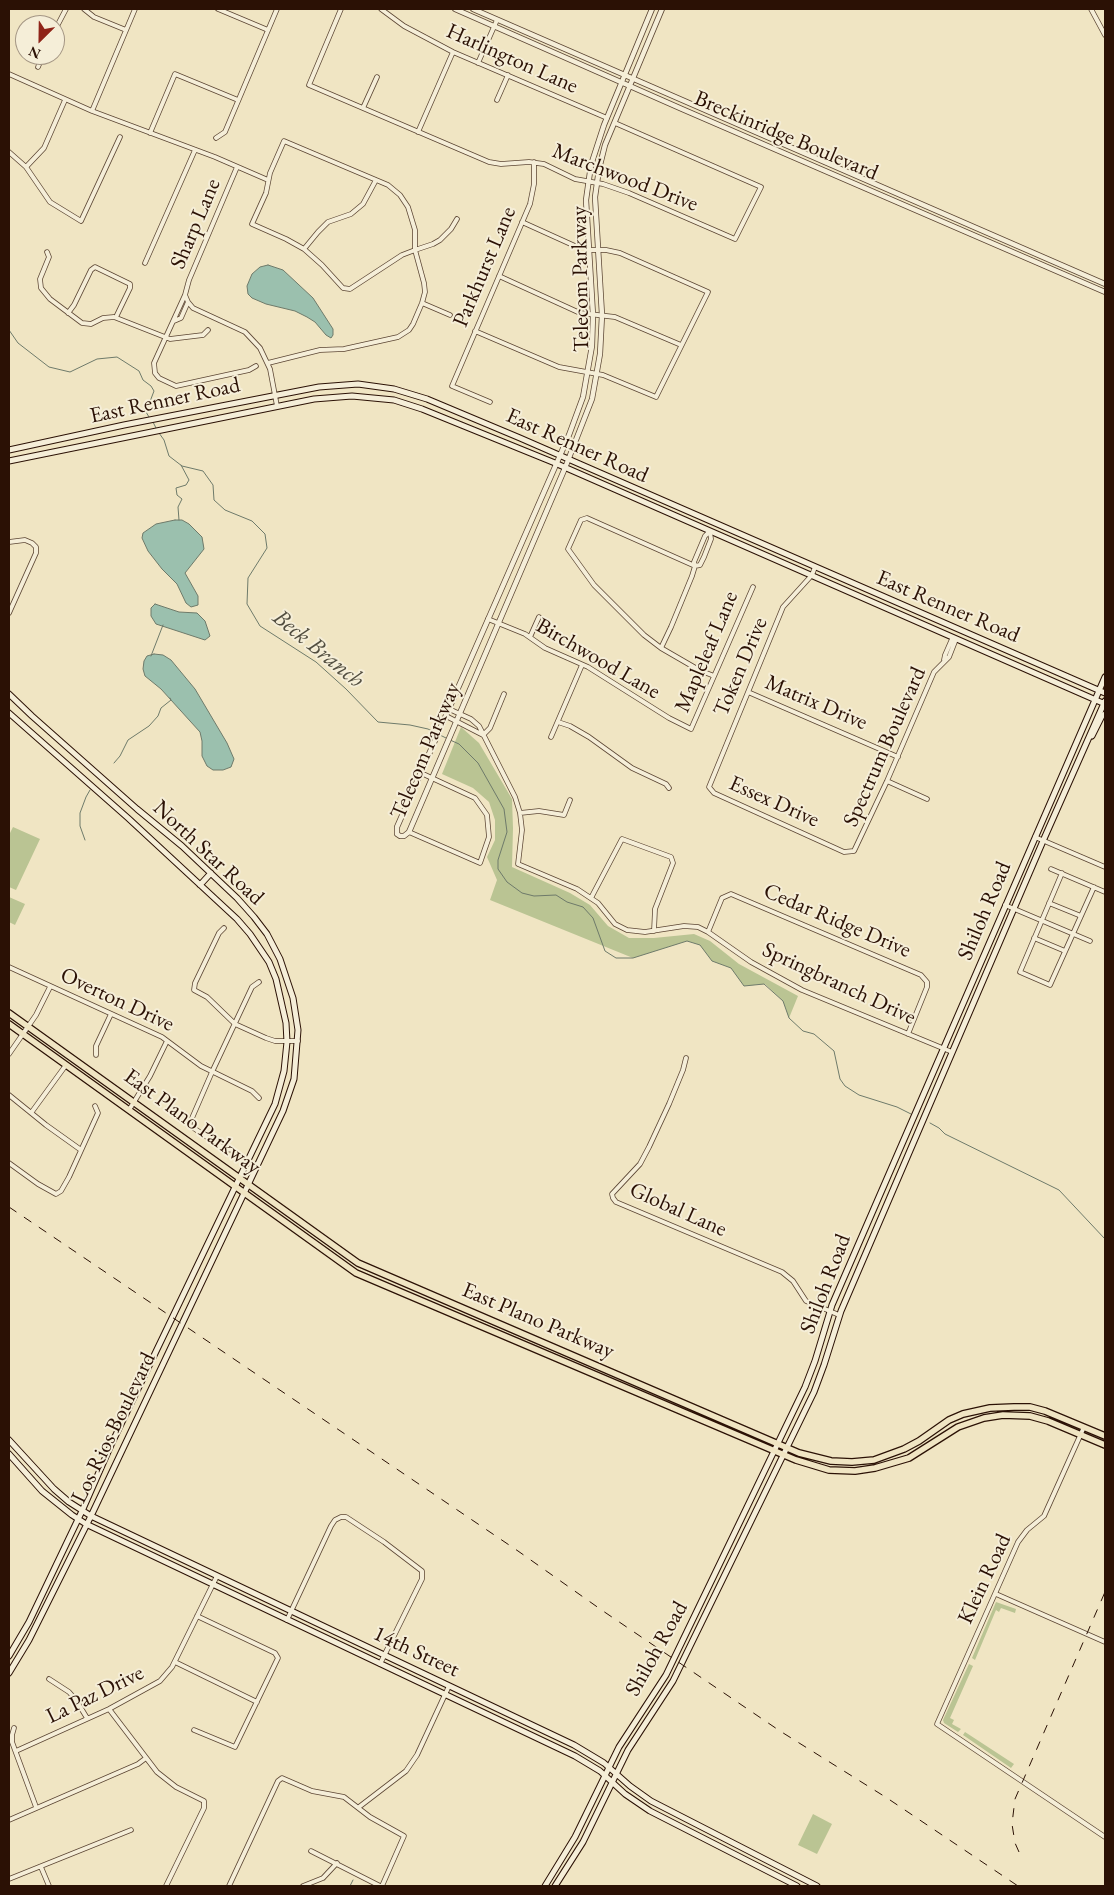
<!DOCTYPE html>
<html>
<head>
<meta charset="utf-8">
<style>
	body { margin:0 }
	#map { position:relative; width:1114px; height:1895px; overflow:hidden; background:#f0e5c3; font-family:"EB Garamond",serif }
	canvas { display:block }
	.frame { position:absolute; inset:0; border:10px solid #2b1105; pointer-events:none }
	.north { position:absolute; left:15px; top:15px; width:50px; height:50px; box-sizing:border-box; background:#f5eed8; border:1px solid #a49684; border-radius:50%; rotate:203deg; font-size:14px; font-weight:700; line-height:20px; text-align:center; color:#2b1105 }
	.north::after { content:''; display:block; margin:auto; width:18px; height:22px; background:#8f2418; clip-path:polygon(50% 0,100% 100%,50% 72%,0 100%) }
</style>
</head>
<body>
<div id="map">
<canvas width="1114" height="1895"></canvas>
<div class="frame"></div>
<div class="north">N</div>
</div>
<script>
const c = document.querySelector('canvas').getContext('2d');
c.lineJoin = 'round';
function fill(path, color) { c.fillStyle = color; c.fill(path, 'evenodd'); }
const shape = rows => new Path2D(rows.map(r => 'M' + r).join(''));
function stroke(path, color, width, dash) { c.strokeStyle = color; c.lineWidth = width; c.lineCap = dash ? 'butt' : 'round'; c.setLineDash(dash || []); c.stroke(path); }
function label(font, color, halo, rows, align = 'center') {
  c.font = font + ' "EB Garamond",serif'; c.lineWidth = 4; c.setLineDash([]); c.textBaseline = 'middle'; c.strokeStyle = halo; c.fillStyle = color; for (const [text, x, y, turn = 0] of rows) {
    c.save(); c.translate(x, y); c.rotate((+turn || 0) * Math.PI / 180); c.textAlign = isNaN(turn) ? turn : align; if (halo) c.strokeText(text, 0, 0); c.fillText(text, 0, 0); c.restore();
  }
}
fill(shape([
	[461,727,479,743,512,799,513,828,512,867,570,893,590,905,608,926,629,938,654,938,694,934,710,941,739,964,798,996,789,1018,783,1001,765,984,744,986,731,968,712,961,700,945,687,941,633,958,490,900,497,880,487,857,495,840,495,820,489,802,473,788,442,774],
	[13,827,40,839,16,890,9,887,9,835],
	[9,897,25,904,15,925,9,922],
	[996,1602,1016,1609,1015,1613,1001,1608,999,1612,996,1610,975,1660,972,1658],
	[969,1664,973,1666,950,1718,954,1720,952,1724,961,1729,958,1732,944,1723,943,1720],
	[965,1732,1014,1764,1011,1768,963,1735],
	[813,1814,832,1824,817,1854,798,1845]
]), '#bac493');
const water = shape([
	[268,265,283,270,313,298,333,329,333,335,331,338,326,335,315,322,307,317,295,311,266,304,252,298,248,294,247,286,252,274,260,267,268,265],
	[175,520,182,520,189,524,202,537,204,549,185,573,198,596,198,605,191,607,186,603,177,584,162,569,148,551,142,538,143,533,156,524,175,520],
	[155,604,179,612,197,613,205,621,210,636,205,640,156,624,151,616,151,608,155,604],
	[154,654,163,655,171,660,195,689,227,743,234,759,231,767,223,770,213,770,207,766,202,756,202,741,200,732,161,689,145,676,143,669,144,661,147,656,154,654]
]);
fill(water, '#9bc0ae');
stroke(water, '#6e7a6a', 1);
stroke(shape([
	[9,330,18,343,49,367,70,372,97,359,117,357,139,371,143,380,151,386,154,391,146,412,149,417],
	[153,422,157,430],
	[159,433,164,440,169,456,182,466,203,471,213,485,214,500,225,510,252,521,265,534,267,548,248,578,247,604,260,626,316,662,346,689,378,722,410,725,428,729,446,738],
	[179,520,178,507,182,499,177,495,176,488,186,485,189,480,181,465],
	[151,656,163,625],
	[450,740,459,744,478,763,504,809,507,832,498,860,498,869,507,882,522,893,534,896,556,895,567,902,583,907,593,918,605,951,616,958,633,958,687,941,700,945,712,961,731,968,744,986,764,984,783,1001,789,1018,803,1031,814,1034,834,1051,840,1079,845,1086,859,1095,897,1107,911,1114],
	[114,763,120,756,128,740,149,726,158,716,161,708,171,700,170,698],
	[85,840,80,826,80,813,86,797,90,790],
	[930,1123,939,1128,945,1134,1059,1190,1105,1239],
	[350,1886,353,1880]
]), '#6e7a6a', 1);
const minor = shape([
	[84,9,94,17,126,30],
	[218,9,268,30],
	[341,9,309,85,489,162,501,164,529,162,544,164,575,179,603,184,629,193,735,239,761,187,615,123],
	[381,9,404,26,453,52,607,118],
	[1091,9,1105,35],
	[55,30,66,9],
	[478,63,497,20],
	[38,67,43,55],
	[9,74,92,111,215,157,268,180],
	[497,100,508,75],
	[363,108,377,77],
	[92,111,135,9],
	[418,132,453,52],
	[150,133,175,74,238,100],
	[216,138,225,132,277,9],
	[9,152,26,167,50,202,81,221,120,137],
	[26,167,44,148,65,100],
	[237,167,189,280,185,295,188,302,193,308,245,332,260,348,270,369,277,406],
	[522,222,575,246],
	[304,249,318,232,328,222,351,214,363,204,376,180],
	[47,252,49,257,40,279,41,288,50,299,82,323,91,324,103,318,114,317,170,339,203,335,208,330],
	[145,263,195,150],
	[499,276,580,313,615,317,681,345],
	[185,295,154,363,155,373,159,378,176,386,249,370,256,366],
	[422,303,450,315],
	[68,313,74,305,91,270,95,267,130,284,130,288,116,317],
	[174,321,181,318,188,302],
	[475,331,559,367,603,375,656,397,708,292,620,253,606,250,589,250],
	[268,363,320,350,344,349,398,337,409,330,413,324,422,303,425,292,424,283,415,250,415,230,408,207,400,195,388,185,284,141,270,173,266,193,252,224,286,239,304,249,322,265,343,288,350,289,402,255,415,250,433,244,440,240,451,229,457,219],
	[490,402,452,386,530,204,534,184,534,162],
	[9,542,25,540,32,543,36,547,36,553,9,613],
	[695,566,587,518,581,520,568,549,594,585,644,635,661,648,699,670,714,676],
	[695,566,700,565,704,557,711,539,710,532],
	[815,567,812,575,783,607,709,787,714,793,844,852,854,851,887,781,934,672,949,657,956,639],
	[488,619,525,634,545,648,588,667,669,718,691,729,753,587],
	[530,637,539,617],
	[661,648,671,627,692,576,695,566,694,562,705,536,710,531],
	[944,660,945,655,952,639,954,638],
	[748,692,898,757],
	[449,709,471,719,479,726,515,797,520,813,522,830,518,864,577,889,598,903,615,924,627,930,645,932,684,926,698,927,708,932,751,962,802,990,952,1052],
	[446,716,483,735],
	[558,722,570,726,589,737,632,768,666,784,669,788],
	[483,735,490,728,504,694],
	[551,737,582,665],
	[887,781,927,799],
	[520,813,539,811,564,815,570,800],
	[409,832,480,863,489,837,487,815,475,798,421,773],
	[1035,837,1105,867],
	[1051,869,1105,892],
	[1062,873,1020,972,1050,985,1094,887],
	[591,898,622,839,671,857,673,863,655,909,654,931],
	[1049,903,1081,916],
	[1005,905,1090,941],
	[224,928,219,933,195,983,194,990,207,997,235,1024,266,1038,275,1041,298,1041],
	[708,932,722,898,731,894,921,975,927,982,927,987,908,1034],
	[1034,938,1065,951],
	[9,967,162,1037,201,1066,252,1091,259,1098],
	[9,1054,36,1015,50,987],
	[96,1055,96,1046,111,1014],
	[686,1058,683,1070,669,1104,649,1147,640,1164,612,1194,613,1198,616,1202,782,1272,793,1281,806,1301,839,1315],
	[9,1095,46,1125,81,1150],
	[129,1110,150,1076,167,1041],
	[31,1113,66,1065],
	[233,1150,225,1149,189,1125,212,1072,252,987,259,982],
	[9,1163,38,1184,56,1194,61,1191,69,1177,98,1113,95,1106],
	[1084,1427,1044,1516,1027,1530,1018,1542,937,1724,1105,1837],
	[996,1594,1105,1642],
	[287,1620,331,1526,335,1520,341,1517,346,1517,384,1542,422,1571,422,1579,380,1664],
	[175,1662,257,1702],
	[49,1679,69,1692,76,1700,87,1718],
	[109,1709,157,1772,176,1787,204,1801,204,1808,166,1886],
	[14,1728,12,1735,12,1742,36,1807],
	[194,1730,235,1747,278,1658,275,1653,197,1616],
	[16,1751,109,1709,160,1681,172,1667,217,1576],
	[359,1807,406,1771,417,1755,449,1686],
	[9,1820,138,1764,146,1758],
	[311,1851,380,1886],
	[41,1867,49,1886],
	[9,1879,131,1830],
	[229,1886,278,1781,282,1778,312,1791,344,1797,370,1817,404,1836,382,1886],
	[303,1886,323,1878,337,1863]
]);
const tertiary = shape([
	[455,9,682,109,1105,292],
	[473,9,1105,284],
	[652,9,604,125,591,165,586,200,593,315,592,346,583,397,569,435,397,827,397,834,400,836,404,836,409,832,565,468,592,399,600,354,602,315,595,197,599,169,605,145,662,9]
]);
const secondary = shape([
	[9,450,124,425,319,387,358,384,394,389,427,399,520,438,1105,693],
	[9,461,314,399,352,396,394,400,422,409,555,463,1105,704],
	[9,694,32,716,137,809,182,846,237,898,254,917,267,934,280,959,293,998,298,1030,294,1079,283,1111,91,1516,29,1640,9,1673],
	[9,713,128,818,237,919,250,934,269,962,276,979,286,1023,287,1042,284,1071,275,1104,111,1445,82,1511,29,1622,9,1656],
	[1092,736,1102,716,1105,714],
	[200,885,211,873],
	[9,1440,54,1489,69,1502,91,1516,574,1745,604,1763,630,1786,651,1801,817,1886],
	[9,1454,42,1491,72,1515,86,1524,575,1756,600,1771,625,1794,650,1811,797,1886],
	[545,1886,575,1837,619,1747,666,1675,805,1387,815,1361,832,1305,1105,677],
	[555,1886,583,1842,628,1750,673,1681,814,1392,824,1365,841,1311,1043,841,1105,701]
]);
const primary = shape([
	[9,1013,358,1263,799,1453,831,1461,852,1462,874,1460,904,1449,919,1441,949,1420,963,1414,990,1408,1014,1407,1030,1407,1045,1411,1105,1436],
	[9,1024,356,1273,796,1460,829,1470,855,1471,875,1468,909,1458,958,1427,984,1418,1003,1415,1030,1416,1048,1421,1105,1445]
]);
stroke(minor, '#5c4634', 5.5);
stroke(tertiary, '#5c4634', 6);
stroke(secondary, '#2b1105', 7);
stroke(primary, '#2b1105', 8);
stroke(minor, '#f5eed8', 4);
stroke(tertiary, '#f5eed8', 4.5);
stroke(secondary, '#f5eed8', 5);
stroke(primary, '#f0e5c3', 5.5);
stroke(shape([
	[9,1207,518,1551,603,1611,780,1731,887,1798,1018,1886],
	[1019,1852,1015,1843,1012,1824,1015,1799,1105,1592]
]), '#2b1105', 1, [9, 9]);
label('22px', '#2b1105', '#f5eed8', [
	["Harlington Lane",512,59,24],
	["Breckinridge Boulevard",786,136,23],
	["Marchwood Drive",625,178,21],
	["Sharp Lane",196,224,-67],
	["Parkhurst Lane",485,267,-67],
	["Telecom Parkway",581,279,-91],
	["East Renner Road",165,401,-12],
	["East Renner Road",577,446,24],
	["East Renner Road",948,607,23],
	["Mapleleaf Lane",707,652,-67],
	["Birchwood Lane",598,659,30],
	["Token Drive",741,667,-67],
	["Matrix Drive",816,703,23],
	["Spectrum Boulevard",885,747,-66],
	["Telecom Parkway",426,751,-67],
	["Essex Drive",774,802,24],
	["North Star Road",208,853,43],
	["Shiloh Road",985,911,-67],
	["Cedar Ridge Drive",837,921,23],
	["Springbranch Drive",839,984,25],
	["Overton Drive",117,1000,25],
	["East Plano Parkway",192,1122,36],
	["Global Lane",678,1210,24],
	["Shiloh Road",826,1284,-69],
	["East Plano Parkway",538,1321,23],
	["Los Rios Boulevard",114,1428,-64],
	["Klein Road",985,1579,-65],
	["Shiloh Road",657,1649,-61],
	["14th Street",416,1652,25],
	["La Paz Drive",95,1695,-26]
]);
label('italic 24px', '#524e40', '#f5eed8', [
	["Beck Branch",318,649,39]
]);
</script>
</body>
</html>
